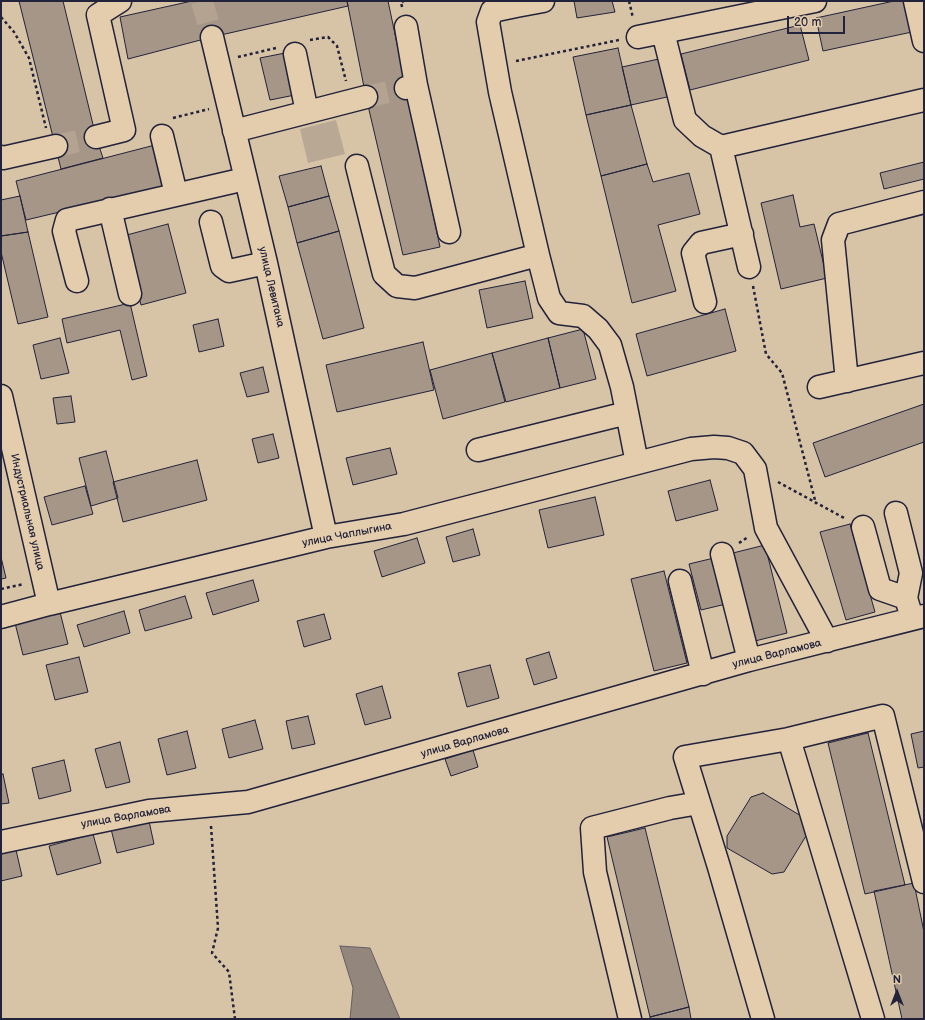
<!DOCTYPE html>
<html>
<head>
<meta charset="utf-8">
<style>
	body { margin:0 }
	#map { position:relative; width:925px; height:1020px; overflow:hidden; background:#d7c3a5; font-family:"Balsamiq Sans",sans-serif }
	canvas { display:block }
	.frame { position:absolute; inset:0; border:2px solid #22223b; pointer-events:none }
	.north { position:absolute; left:877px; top:972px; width:40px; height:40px; -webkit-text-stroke:3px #e3cdac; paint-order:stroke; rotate:0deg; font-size:11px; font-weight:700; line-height:16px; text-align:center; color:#22223b }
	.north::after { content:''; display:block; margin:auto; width:14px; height:18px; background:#22223b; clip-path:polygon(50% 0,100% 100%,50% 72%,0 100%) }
	.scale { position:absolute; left:787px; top:16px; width:58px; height:18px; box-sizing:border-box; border:2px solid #22223b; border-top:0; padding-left:5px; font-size:12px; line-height:14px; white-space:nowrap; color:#22223b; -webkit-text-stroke:3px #e3cdac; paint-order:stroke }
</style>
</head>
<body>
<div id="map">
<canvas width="925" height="1020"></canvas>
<div class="frame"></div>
<div class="north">N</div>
<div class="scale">20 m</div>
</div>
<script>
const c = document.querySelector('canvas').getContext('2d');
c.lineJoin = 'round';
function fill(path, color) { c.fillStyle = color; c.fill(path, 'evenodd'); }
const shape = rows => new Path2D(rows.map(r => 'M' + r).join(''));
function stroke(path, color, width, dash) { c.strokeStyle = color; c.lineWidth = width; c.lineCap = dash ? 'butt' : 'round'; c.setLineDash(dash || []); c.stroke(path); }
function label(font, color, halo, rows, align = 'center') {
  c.font = font + ' "Balsamiq Sans",sans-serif'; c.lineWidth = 4; c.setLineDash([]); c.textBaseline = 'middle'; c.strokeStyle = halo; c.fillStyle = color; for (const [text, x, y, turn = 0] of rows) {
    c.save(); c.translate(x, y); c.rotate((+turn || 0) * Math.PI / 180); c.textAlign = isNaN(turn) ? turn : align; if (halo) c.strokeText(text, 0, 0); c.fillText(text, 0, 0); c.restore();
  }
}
fill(shape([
	[336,120,345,154,308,163,300,129]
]), '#b9a894');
const water = shape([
	[340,946,370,948,400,1019,350,1019,353,988,340,946]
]);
fill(water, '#92867d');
stroke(water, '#655e63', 1);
const building = shape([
	[19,1,63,1,96,137,103,158,61,169,19,1],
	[192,1,347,1,348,6,212,37,128,59,120,17,192,1],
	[347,1,388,1,440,247,403,255,366,97,347,1],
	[574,1,612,1,615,12,577,18,574,1],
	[894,1,906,1,912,32,823,51,816,18,894,1],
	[800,25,809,60,690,90,681,54,800,25],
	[618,48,631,105,586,115,573,57,618,48],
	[285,53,295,95,270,100,260,58,285,53],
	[668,57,676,95,631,105,622,67,668,57],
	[631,105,647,164,601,176,586,115,631,105],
	[155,145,165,187,26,220,16,181,155,145],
	[924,162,924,179,884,189,880,173,924,162],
	[647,164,653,182,689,173,700,214,658,225,676,291,632,303,601,176,647,164],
	[321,166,329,196,288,207,279,176,321,166],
	[793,195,800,227,814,224,827,278,781,289,761,203,793,195],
	[20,196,28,232,1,236,1,200,20,196],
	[329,196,339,231,297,243,288,207,329,196],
	[168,224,186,293,141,305,123,236,168,224],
	[339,231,364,328,323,339,297,243,339,231],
	[28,232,48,317,18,324,1,252,1,236,28,232],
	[525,281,533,318,487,328,479,290,525,281],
	[130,303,147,376,132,380,120,330,67,343,62,319,130,303],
	[725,309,736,351,647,376,636,334,725,309],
	[218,319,224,346,199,352,193,325,218,319],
	[583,329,596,379,560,388,548,338,583,329],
	[60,338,69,373,41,379,33,345,60,338],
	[548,338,560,388,506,402,492,353,548,338],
	[423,342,434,390,337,412,326,365,423,342],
	[492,353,505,402,443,419,430,370,492,353],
	[263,367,269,392,247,397,240,373,263,367],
	[71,396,75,422,57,424,53,398,71,396],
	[924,404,924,442,825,477,813,443,924,404],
	[273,434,279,458,258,463,252,439,273,434],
	[390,448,397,474,353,485,346,458,390,448],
	[106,451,118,498,91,506,79,458,106,451],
	[197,460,207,500,123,522,113,482,197,460],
	[710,480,718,510,676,521,668,491,710,480],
	[85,486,93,514,52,525,44,497,85,486],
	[595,497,604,535,548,548,539,510,595,497],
	[850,524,875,612,846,620,820,532,850,524],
	[473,529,480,555,453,562,446,537,473,529],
	[417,538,425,563,382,577,374,551,417,538],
	[765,545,787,633,755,641,733,553,765,545],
	[1,557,6,578,1,579,1,557],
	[714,558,726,604,701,610,689,564,714,558],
	[664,571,687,663,654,671,631,579,664,571],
	[253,580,259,601,213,615,206,593,253,580],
	[185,596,192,618,145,631,139,610,185,596],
	[124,611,130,633,84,647,77,625,124,611],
	[60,612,68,644,23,655,15,623,60,612],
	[324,614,331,639,304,647,297,621,324,614],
	[549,652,557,678,534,685,526,659,549,652],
	[79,657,88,692,55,700,46,665,79,657],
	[490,665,499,698,467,707,458,673,490,665],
	[382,686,391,718,365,725,356,694,382,686],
	[308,716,315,744,292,749,286,721,308,716],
	[255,720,263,749,229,758,222,729,255,720],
	[187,731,196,768,167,775,158,739,187,731],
	[924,731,924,767,918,768,911,734,924,731],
	[868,733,905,885,865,894,828,743,868,733],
	[120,742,130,782,106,788,95,749,120,742],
	[473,750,478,767,451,776,445,759,473,750],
	[64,760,71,791,39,799,32,768,64,760],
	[3,774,9,803,1,804,1,775,3,774],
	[763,793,806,819,809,831,784,872,772,874,727,848,727,836,751,797,763,793],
	[149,821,154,844,117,853,111,829,149,821],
	[645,828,689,1007,650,1017,607,837,645,828],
	[93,834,101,863,57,875,49,846,93,834],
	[16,850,22,876,1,881,1,854,16,850],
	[914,883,924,932,924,1019,902,1019,874,891,914,883],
	[689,1007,691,1019,650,1019,650,1017,689,1007]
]);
fill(building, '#a59687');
stroke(building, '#22223b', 1);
stroke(shape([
	[202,1,212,37],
	[366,97,406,88],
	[56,146,96,137]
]), '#b3a390', 22, [22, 11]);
const minor = shape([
	[815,1,663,32,685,120,702,136,721,147,924,100],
	[915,1,924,41],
	[516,6,543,1],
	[212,37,266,263,326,537],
	[638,37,663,32],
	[295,54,307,112],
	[416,85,449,232],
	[406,88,416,85,406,27],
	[234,131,366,97],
	[162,136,176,194],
	[96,137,124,130,98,15,120,1],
	[721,147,749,267],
	[1,157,3,158,56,146],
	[357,166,384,274,397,286,415,288,538,255,500,92,488,22,492,11,516,6,514,1],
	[110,209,130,294],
	[211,222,222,266,229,271,266,263],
	[538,255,549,298,559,313,583,316,598,329,610,345,622,387,637,463],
	[77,281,64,231,67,220,245,179],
	[705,302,693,253,701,243,742,234],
	[847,381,833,240,839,224,924,202],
	[819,387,924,363],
	[1,396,49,604],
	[478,450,627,413],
	[896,513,911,573,906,598,912,618],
	[863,527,880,589,906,598],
	[722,554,749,660],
	[680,581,703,674],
	[1,617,49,604,326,537,404,524,691,449,714,447,728,448,743,453,755,469,766,528,827,641],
	[789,739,883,716,924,882],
	[1,842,149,811,248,802,749,660,924,616],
	[630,1019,595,872,592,828,670,808,699,803],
	[763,1019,719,867,685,757,789,739,873,1019]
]);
stroke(minor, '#22223b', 25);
stroke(shape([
	[629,1,633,18],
	[402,7,401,2,404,1],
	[1,17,14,32,29,58,46,128],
	[310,40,328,37,337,46,346,81],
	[238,57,276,48],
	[516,61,619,40],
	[173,118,209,109],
	[753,286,766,354,782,373,816,504],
	[778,482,846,519],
	[739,543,748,537],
	[1,589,24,584],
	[211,826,218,928,212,953,229,972,235,1019]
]), '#22223b', 2.5, [3, 3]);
stroke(minor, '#e3cdac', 22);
label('11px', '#22223b', '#e3cdac', [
	["улица Левитана",271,287,77],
	["Индустриальная улица",27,512,77],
	["улица Чаплыгина",347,535,-11],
	["улица Варламова",777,654,-14],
	["улица Варламова",465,742,-16],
	["улица Варламова",126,817,-10]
]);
</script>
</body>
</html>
